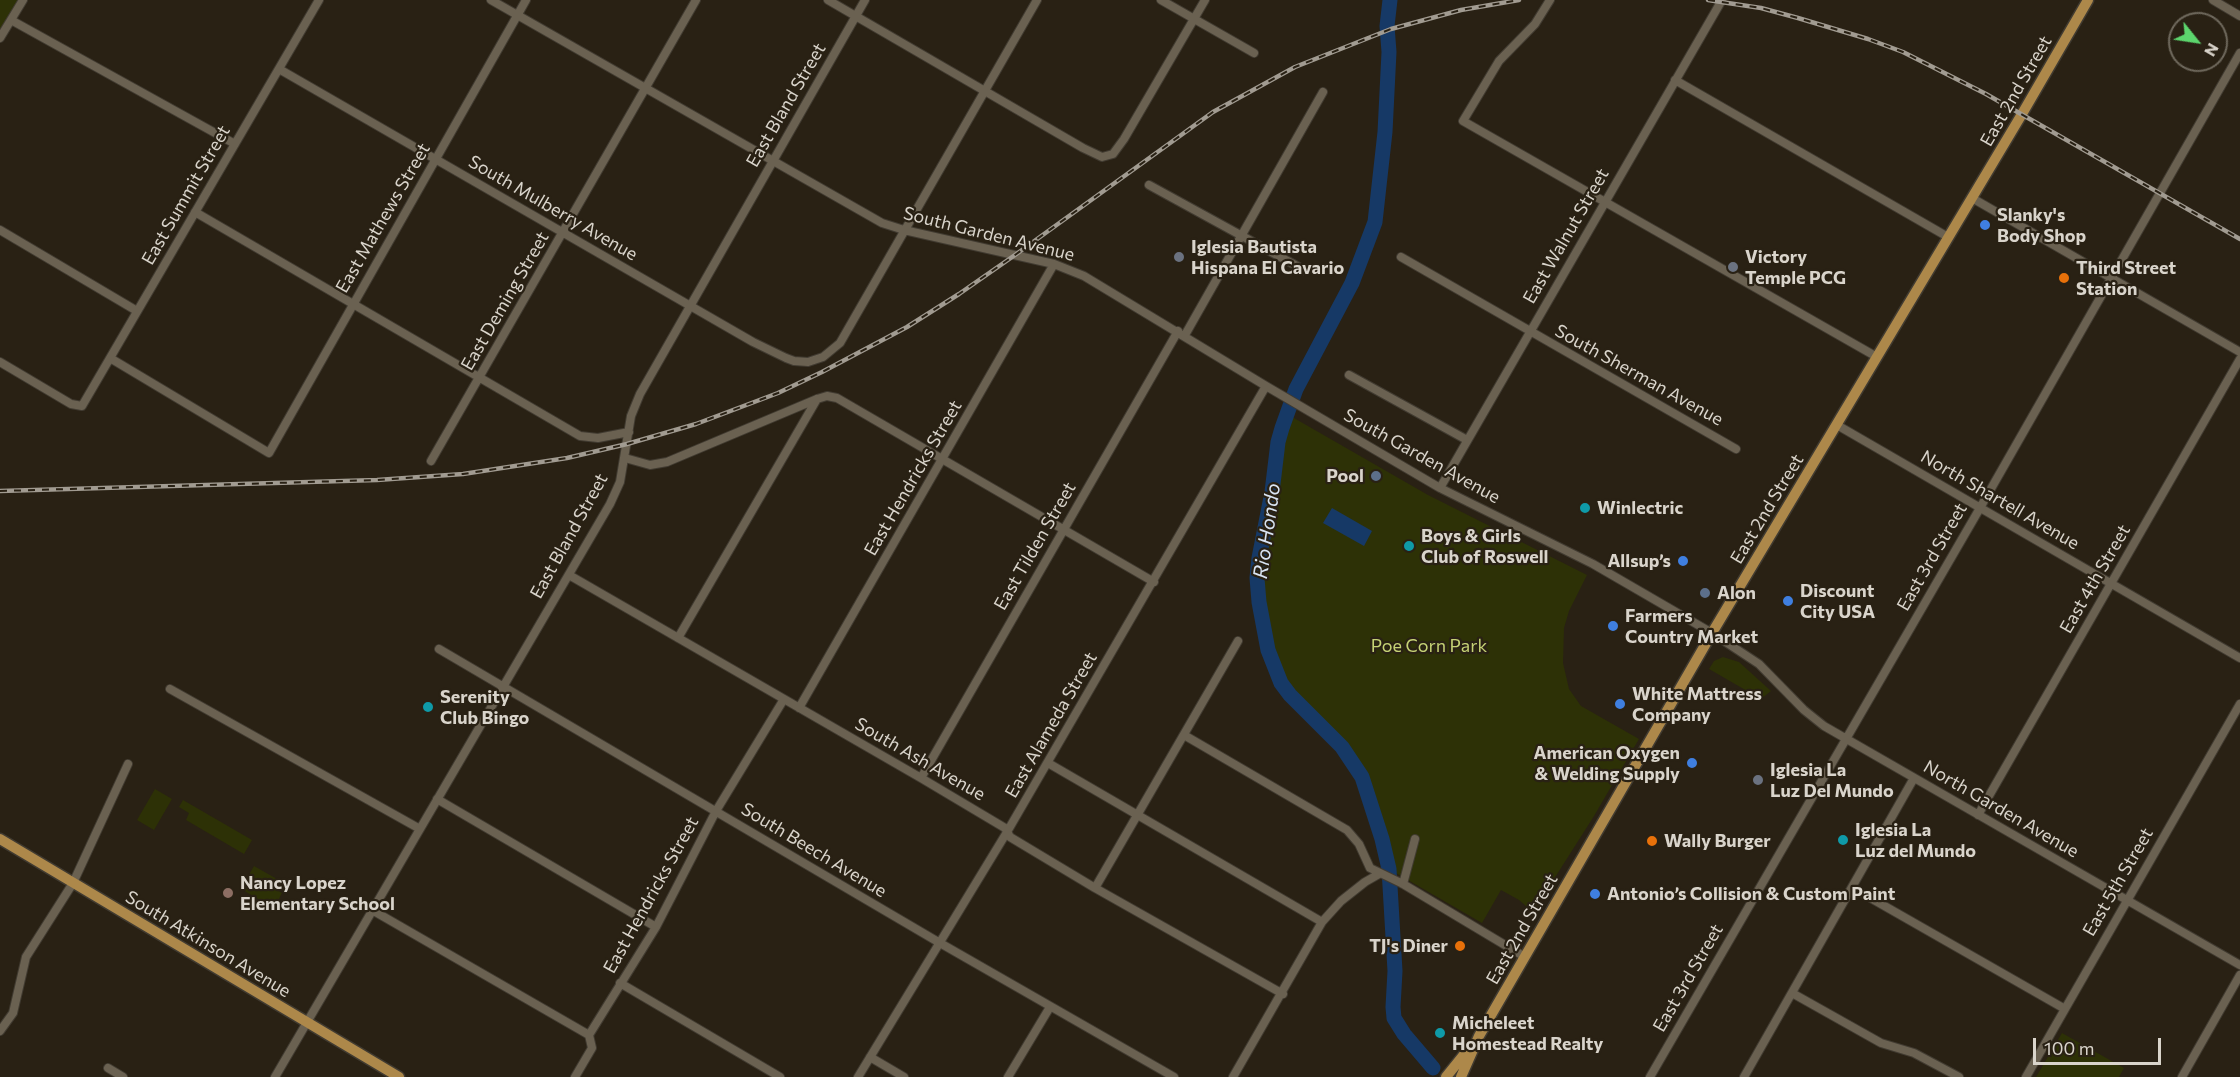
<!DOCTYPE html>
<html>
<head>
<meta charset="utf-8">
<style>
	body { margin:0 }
	#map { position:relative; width:2240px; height:1077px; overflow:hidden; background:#292114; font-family:Commissioner,sans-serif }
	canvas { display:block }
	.north { position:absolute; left:2168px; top:12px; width:60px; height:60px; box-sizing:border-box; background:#292114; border:2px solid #6f695d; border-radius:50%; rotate:120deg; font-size:16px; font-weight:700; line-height:24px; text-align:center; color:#d9d4cb }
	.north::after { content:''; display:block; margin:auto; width:21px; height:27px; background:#5cd56d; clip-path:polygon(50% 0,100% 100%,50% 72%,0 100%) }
	.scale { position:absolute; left:2033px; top:1038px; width:128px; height:27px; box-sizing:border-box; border:3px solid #d9d4cb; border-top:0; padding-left:8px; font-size:18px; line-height:21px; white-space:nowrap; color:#d9d4cb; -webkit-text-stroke:4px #292114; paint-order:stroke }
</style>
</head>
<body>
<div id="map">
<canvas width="2240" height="1077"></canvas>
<div class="north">N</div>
<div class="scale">100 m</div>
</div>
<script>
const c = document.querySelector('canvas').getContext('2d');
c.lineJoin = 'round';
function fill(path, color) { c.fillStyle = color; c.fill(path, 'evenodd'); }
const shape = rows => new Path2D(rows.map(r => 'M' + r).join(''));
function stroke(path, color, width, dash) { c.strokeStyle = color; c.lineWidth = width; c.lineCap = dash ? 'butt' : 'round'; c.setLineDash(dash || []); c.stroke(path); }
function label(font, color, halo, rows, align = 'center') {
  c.font = font + ' Commissioner,sans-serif'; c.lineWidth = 4.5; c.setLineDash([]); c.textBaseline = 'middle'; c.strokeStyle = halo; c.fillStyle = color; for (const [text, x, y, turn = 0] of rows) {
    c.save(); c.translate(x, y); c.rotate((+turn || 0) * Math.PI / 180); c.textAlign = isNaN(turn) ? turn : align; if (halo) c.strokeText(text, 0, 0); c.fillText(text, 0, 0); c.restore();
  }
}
fill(shape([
	[0,0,23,0,0,38],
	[1287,414,1428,495,1587,575,1569,611,1564,628,1563,663,1569,689,1581,706,1639,739,1594,816,1533,912,1519,900,1501,890,1482,923,1389,869,1382,839,1362,777,1352,760,1331,734,1290,695,1281,683,1268,650,1259,602,1257,578,1259,558,1272,492,1278,442],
	[1723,657,1739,662,1771,691,1761,699,1709,669,1714,661],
	[155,789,172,799,154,830,137,820],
	[183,800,252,840,244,854,186,820,189,813,179,807],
	[254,866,277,879,272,887,282,893,274,908,241,889],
	[2062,1033,2124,1068,2119,1077,2036,1077]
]), '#2d3106');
fill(shape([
	[1332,508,1372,531,1364,546,1323,523]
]), '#163966');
stroke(shape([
	[1390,0,1387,26,1389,52,1385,132,1375,222,1352,283,1296,389,1282,428,1278,442,1272,492,1259,558,1257,578,1259,602,1268,650,1281,683,1290,695,1342,747,1362,777,1382,839,1389,869,1395,971,1393,1007,1394,1018,1404,1034,1433,1068]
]), '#163966', 15);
const minor = shape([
	[491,0,882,223,904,230,1054,264,1084,276,1266,386,1440,488,1593,564,1712,633,1759,664,1804,710,1824,726,2240,965],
	[828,0,1083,148,1102,157,1113,154,1124,139,1205,0],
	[1161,0,1254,53],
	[1550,0,1535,24,1499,61,1463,121,1877,357],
	[2213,0,2240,16],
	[11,20,235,144],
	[0,38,23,0],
	[279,69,753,342,786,358,794,361,808,362,823,357,840,343,1037,0],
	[1675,80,1948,237],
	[1149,185,1306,271],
	[1972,198,2240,352],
	[195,212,580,436,598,438,629,432],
	[0,230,137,311],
	[1401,257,1736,449],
	[1185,335,1323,92],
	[110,358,269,453,526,0],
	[0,362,71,404,82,406,319,0],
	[1349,375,1467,440],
	[1837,425,2240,658],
	[625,458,650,465,667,462,817,399,827,396,837,398,1154,582],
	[431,461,696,0],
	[1440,488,1722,0],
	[569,575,921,778,1005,828,1010,837,1095,888,1283,994],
	[678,638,817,399],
	[439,649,940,943,1174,1077],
	[170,689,420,829],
	[799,708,1054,264],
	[1184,735,1347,830,1359,844,1370,868,1403,884,1525,957],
	[1048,763,1322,922],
	[921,778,1178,331],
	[437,799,656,927],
	[1978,815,2240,359],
	[1403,884,1415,839],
	[1095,888,1238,641],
	[1853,888,2065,1009],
	[372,910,589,1035],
	[620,983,780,1077],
	[1792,993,1881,1043,1914,1053,1959,1077],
	[0,1031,13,1013,26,957,73,883,128,764],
	[870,1057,904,1077],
	[108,1068,123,1077],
	[275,1077,610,504,620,482,631,416,640,394,865,0],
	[575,1077,592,1048,589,1035,656,927,716,811,784,699],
	[858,1077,1007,832,1266,386],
	[1008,1077,1050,1007],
	[1233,1077,1322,922,1341,901,1365,882,1379,874],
	[1650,1077,1980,508,2240,53],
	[1744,1077,1914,778],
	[2026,1077,2240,704],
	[2182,1077,2240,975]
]);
const major = shape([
	[0,839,399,1077],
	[1446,1077,1471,1046],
	[1461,1077,1479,1036,1712,633,2022,114,2088,0]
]);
stroke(minor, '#413b31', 10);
stroke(major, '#413b31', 13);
stroke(minor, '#6a6151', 8);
stroke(major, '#ad884a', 10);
const rail = shape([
	[1708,0,1761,8,1798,18,1868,39,1903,52,1986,94,2240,239],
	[0,491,377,480,463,474,567,458,627,444,696,424,778,393,822,372,907,327,959,294,1015,255,1213,112,1295,67,1391,29,1461,10,1519,0]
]);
stroke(rail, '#a19b91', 4.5);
stroke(rail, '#292114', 2, [7]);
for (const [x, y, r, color] of [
	[1985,225,6,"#3f7fe0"],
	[1179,257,6,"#6b7280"],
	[1733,267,6,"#6b7280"],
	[2064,278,6,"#e8710a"],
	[1376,476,6,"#5c6f8a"],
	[1585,508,6,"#0f9aa8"],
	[1409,546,6,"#0f9aa8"],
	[1683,561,6,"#3f7fe0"],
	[1705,593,6,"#5c6f8a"],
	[1788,601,6,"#3f7fe0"],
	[1613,626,6,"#3f7fe0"],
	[1620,704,6,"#3f7fe0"],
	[428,707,6,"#0f9aa8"],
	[1692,763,6,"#3f7fe0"],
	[1758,780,6,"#6b7280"],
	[1843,840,6,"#0f9aa8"],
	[1652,841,6,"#e8710a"],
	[228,893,6,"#8d6e63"],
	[1595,894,6,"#3f7fe0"],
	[1460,946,6,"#e8710a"],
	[1440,1033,6,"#0f9aa8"]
]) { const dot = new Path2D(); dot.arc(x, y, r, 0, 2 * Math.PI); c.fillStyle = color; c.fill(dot); stroke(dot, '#292114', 2); }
label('18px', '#d9d4cb', '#292114', [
	["East 2nd Street",2016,91,-60],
	["East Bland Street",786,105,-60],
	["East Summit Street",186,195,-60],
	["South Mulberry Avenue",553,208,30],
	["East Mathews Street",383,218,-60],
	["South Garden Avenue",989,234,14],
	["East Walnut Street",1566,236,-60],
	["East Deming Street",505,301,-60],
	["South Sherman Avenue",1639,375,29],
	["South Garden Avenue",1422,456,29],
	["East Hendricks Street",913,478,-60],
	["North Shartell Avenue",2000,500,30],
	["East 2nd Street",1767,509,-59],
	["East Bland Street",569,536,-61],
	["East Tilden Street",1035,546,-60],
	["East 3rd Street",1932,557,-60],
	["East 4th Street",2095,579,-60],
	["East Alameda Street",1051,725,-60],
	["South Ash Avenue",920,759,30],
	["North Garden Avenue",2001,809,30],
	["South Beech Avenue",814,850,31],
	["East 5th Street",2118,882,-60],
	["East Hendricks Street",651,895,-61],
	["East 2nd Street",1522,929,-60],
	["South Atkinson Avenue",208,944,31],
	["East 3rd Street",1688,978,-60]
]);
label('bold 18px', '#d9d4cb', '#292114', [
	["Slanky's",1997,215],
	["Body Shop",1997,236],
	["Iglesia Bautista",1191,247],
	["Hispana El Cavario",1191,268],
	["Victory",1745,257],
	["Temple PCG",1745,278],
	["Third Street",2076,268],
	["Station",2076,289],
	["Pool",1364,476,"right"],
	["Winlectric",1597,508],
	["Boys & Girls",1421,536],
	["Club of Roswell",1421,557],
	["Allsup’s",1671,561,"right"],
	["Discount",1800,591],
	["City USA",1800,612],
	["Alon",1717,593],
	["Farmers",1625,616],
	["Country Market",1625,637],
	["White Mattress",1632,694],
	["Company",1632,715],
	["Serenity",440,697],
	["Club Bingo",440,718],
	["American Oxygen",1680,753,"right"],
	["& Welding Supply",1680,774,"right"],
	["Iglesia La",1770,770],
	["Luz Del Mundo",1770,791],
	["Iglesia La",1855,830],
	["Luz del Mundo",1855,851],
	["Wally Burger",1664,841],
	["Nancy Lopez",240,883],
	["Elementary School",240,904],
	["Antonio’s Collision & Custom Paint",1607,894],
	["TJ's Diner",1448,946,"right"],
	["Micheleet",1452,1023],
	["Homestead Realty",1452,1044]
], 'left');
label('18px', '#c6d275', '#292114', [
	["Poe Corn Park",1429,646]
]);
label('italic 20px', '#d9e4f3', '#292114', [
	["Rio Hondo",1267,531,-82]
]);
</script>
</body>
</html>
